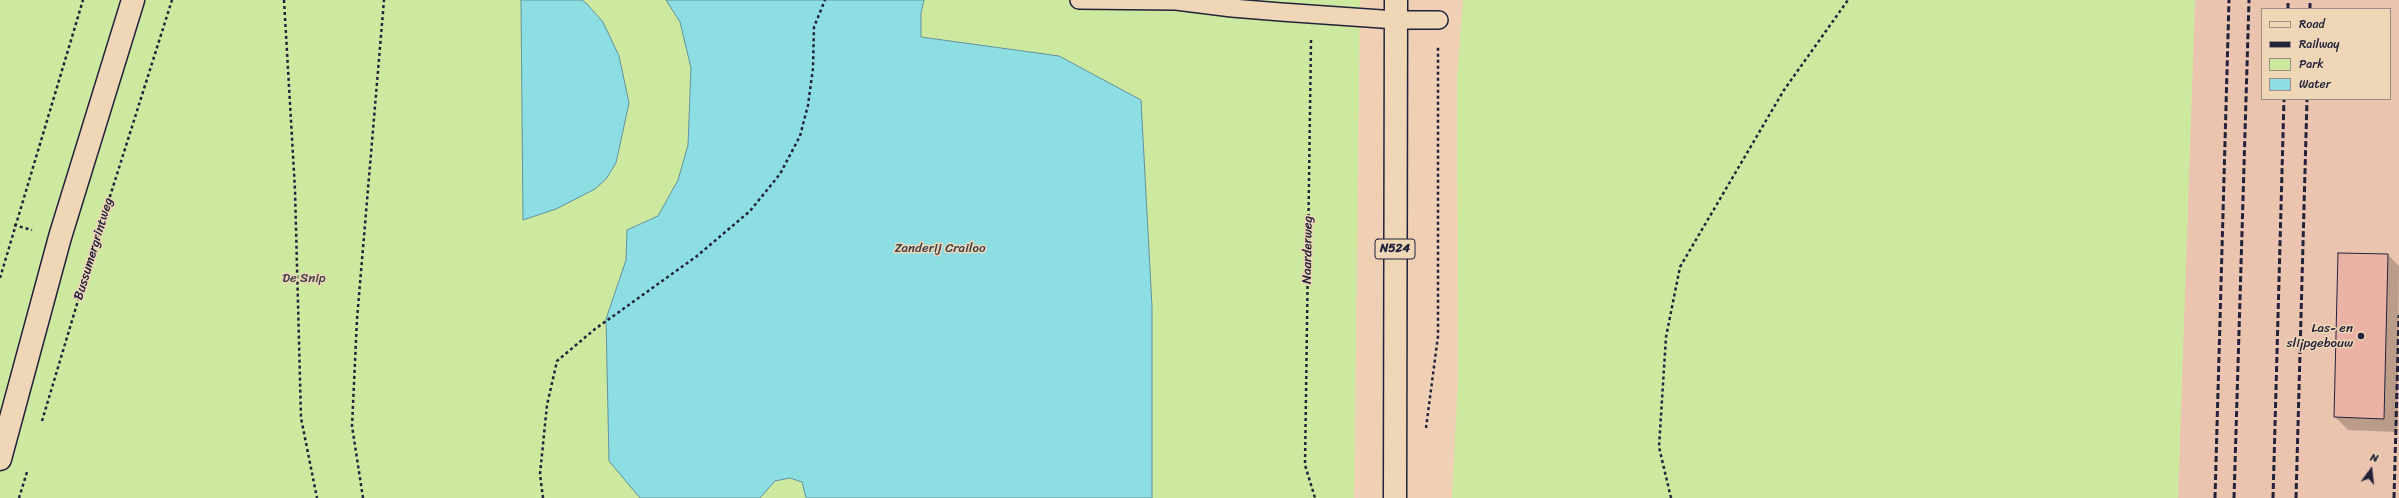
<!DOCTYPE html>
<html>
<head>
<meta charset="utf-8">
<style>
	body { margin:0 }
	#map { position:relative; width:2399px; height:498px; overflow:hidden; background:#efd0b4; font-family:Sriracha,sans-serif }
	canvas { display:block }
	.legend { position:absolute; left:2261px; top:8px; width:130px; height:92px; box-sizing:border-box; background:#efd6b7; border:1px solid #9d8e85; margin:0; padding:5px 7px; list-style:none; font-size:12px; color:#22223b }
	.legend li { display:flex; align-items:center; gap:8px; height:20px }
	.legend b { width:20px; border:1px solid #9d8e85 }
	.north { position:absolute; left:2351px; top:450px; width:40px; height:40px; -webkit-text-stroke:3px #efd6b7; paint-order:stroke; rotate:15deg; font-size:11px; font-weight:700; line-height:16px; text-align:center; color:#22223b }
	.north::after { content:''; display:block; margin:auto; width:14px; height:18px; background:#22223b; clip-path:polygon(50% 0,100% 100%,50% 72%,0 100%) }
</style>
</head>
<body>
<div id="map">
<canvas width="2399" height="498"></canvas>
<ul class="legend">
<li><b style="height:5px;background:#efd6b7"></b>Road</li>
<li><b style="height:5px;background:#22223b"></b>Railway</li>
<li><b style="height:11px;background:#cde89f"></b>Park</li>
<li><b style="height:11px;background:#8cdee2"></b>Water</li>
</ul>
<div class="north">N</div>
</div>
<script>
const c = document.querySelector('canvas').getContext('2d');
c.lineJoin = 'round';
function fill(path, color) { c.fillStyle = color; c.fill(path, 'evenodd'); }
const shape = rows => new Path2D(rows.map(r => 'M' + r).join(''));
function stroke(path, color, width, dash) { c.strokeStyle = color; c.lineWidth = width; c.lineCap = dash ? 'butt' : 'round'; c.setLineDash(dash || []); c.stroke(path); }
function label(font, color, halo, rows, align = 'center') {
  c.font = font + ' Sriracha,sans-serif'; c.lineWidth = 3; c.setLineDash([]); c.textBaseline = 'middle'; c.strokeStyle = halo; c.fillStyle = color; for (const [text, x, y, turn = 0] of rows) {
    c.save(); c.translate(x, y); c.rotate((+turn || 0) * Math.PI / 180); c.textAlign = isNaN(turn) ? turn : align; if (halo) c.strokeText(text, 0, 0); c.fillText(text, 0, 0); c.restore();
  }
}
fill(shape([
	[2195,0,2399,0,2399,498,2178,498],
	[2262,9,2390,9,2390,99,2262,99]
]), '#eac4ae');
fill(shape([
	[0,0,1360,0,1354,498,0,498],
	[1463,0,2195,0,2178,498,1452,498,1458,379,1457,78]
]), '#cde89f');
const water = shape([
	[521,0,582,0,587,4,603,22,619,56,629,103,616,163,606,179,595,189,556,209,523,220,521,0],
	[666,0,924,0,921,13,921,37,1059,56,1141,100,1152,307,1152,498,806,498,802,482,790,478,775,481,760,498,640,498,609,461,606,319,626,260,627,230,658,216,678,180,688,145,691,68,680,22,666,0]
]);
fill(water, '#8cdee2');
stroke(water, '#62939f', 1);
fill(shape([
	[2339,254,2388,255,2399,266,2397,432,2348,430,2335,417]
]), '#0003');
const building = shape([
	[2338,253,2388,254,2384,419,2334,417,2338,253]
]);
fill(building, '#ebb3a5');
stroke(building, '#22223b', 1);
const service = shape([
	[1079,0,1176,1,1232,8],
	[1222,0,1232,8,1281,12,1396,20,1439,20]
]);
const minor = shape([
	[0,459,60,237,133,0]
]);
const primary = shape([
	[1395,498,1396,0]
]);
stroke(service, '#22223b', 20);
stroke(minor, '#22223b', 25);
stroke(primary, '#22223b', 25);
stroke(shape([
	[284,0,295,190,301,418,317,498],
	[1311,40,1305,465,1315,498],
	[14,225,32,230],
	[0,278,83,0],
	[42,421,94,247,172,0],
	[1426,428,1438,336,1438,45],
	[19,498,27,472],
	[363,498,352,426,357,319,384,0],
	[543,498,540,474,547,405,557,361,595,329,697,256,750,211,780,174,800,136,808,105,813,68,814,27,825,0],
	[1671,498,1659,447,1666,337,1680,267,1784,90,1848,0]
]), '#22223b', 2.5, [3, 3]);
stroke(service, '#efd6b7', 17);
stroke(minor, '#efd6b7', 22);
stroke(primary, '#efd6b7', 22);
stroke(shape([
	[2288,9,2288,0],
	[2310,9,2310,0],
	[2215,498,2229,0],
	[2234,498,2249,0],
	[2273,498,2284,99],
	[2296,498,2307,99],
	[2394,498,2399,315]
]), '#22223b', 3, [6, 3]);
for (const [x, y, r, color] of [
	[2361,336,4,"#22223b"]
]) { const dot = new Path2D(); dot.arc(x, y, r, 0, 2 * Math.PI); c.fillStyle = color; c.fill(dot); stroke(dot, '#efd6b7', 1.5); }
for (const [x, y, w] of [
	[1395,249,40]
]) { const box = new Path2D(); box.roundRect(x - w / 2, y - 10, w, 20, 3); c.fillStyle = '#efd6b7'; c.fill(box); stroke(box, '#22223b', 1); }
label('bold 12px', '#22223b', null, [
	["N524",1395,249]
]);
label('13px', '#22223b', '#efd6b7', [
	["Bussumergrintweg",94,249,-73],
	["Naarderweg",1308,250,-89]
]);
label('13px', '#3c404a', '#efd6b7', [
	["Zanderij Crailoo",940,249],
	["De Snip",304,279]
]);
label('13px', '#22223b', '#efd6b7', [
	["Las- en",2353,329],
	["slijpgebouw",2353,344]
], 'right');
</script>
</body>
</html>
